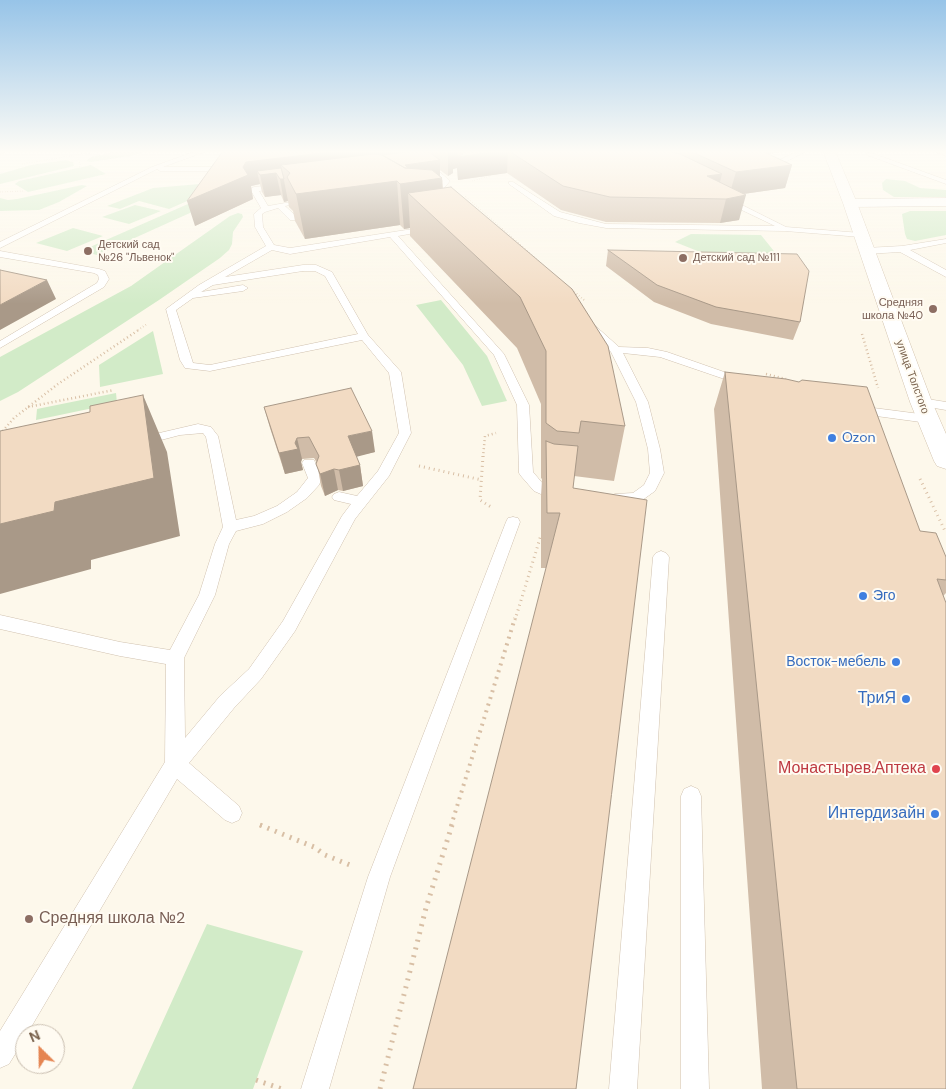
<!DOCTYPE html>
<html>
<head>
<meta charset="utf-8">
<style>
	body { margin:0 }
	#map { position:relative; width:946px; height:1089px; overflow:hidden; background:#fdf8eb; font-family:"DM Sans",sans-serif }
	canvas { display:block }
	.north { position:absolute; left:15px; top:1024px; width:50px; height:50px; box-sizing:border-box; background:#fffbf2; border:1px solid #c9beb0; border-radius:50%; rotate:337deg; font-size:14px; font-weight:700; line-height:20px; text-align:center; color:#79624d }
	.north::after { content:''; display:block; margin:auto; width:18px; height:22px; background:#e58552; clip-path:polygon(50% 0,100% 100%,50% 72%,0 100%) }
</style>
</head>
<body>
<div id="map">
<canvas width="946" height="1089"></canvas>
<div class="north">N</div>
</div>
<script>
const c = document.querySelector('canvas').getContext('2d');
c.lineJoin = 'round';
function fill(path, color) { c.fillStyle = color; c.fill(path, 'evenodd'); }
const shape = rows => new Path2D(rows.map(r => 'M' + r).join(''));
function stroke(path, color, width, dash) { c.strokeStyle = color; c.lineWidth = width; c.lineCap = dash ? 'butt' : 'round'; c.setLineDash(dash || []); c.stroke(path); }
function label(font, color, halo, rows, align = 'center') {
  c.font = font + ' "DM Sans",sans-serif'; c.lineWidth = 4; c.setLineDash([]); c.textBaseline = 'middle'; c.strokeStyle = halo; c.fillStyle = color; for (const [text, x, y, turn = 0] of rows) {
    c.save(); c.translate(x, y); c.rotate((+turn || 0) * Math.PI / 180); c.textAlign = isNaN(turn) ? turn : align; if (halo) c.strokeText(text, 0, 0); c.fillText(text, 0, 0); c.restore();
  }
}
fill(shape([
	[139,151,141,153,136,155,91,162,86,161,91,157,113,152],
	[66,160,73,162,74,166,0,184,0,174,31,165],
	[91,165,106,174,28,192,15,184,19,181],
	[886,179,905,181,920,188,946,190,946,197,894,197,883,190,882,183],
	[223,182,231,202,201,195,169,209,139,201,120,209,107,206,153,188],
	[82,185,87,186,59,202,39,210,0,211,0,198,8,200,17,199],
	[197,200,212,203,97,255,81,251],
	[135,205,161,211,129,224,102,217],
	[910,211,946,211,946,235,915,241,907,239,905,234,902,214],
	[238,213,242,214,243,217,233,232,232,244,229,250,220,258,159,300,18,392,0,401,0,357,131,286,230,216],
	[73,228,103,236,67,251,36,243],
	[691,234,761,235,786,266,725,262,675,242],
	[441,300,487,356,507,401,482,406,463,365,416,305],
	[153,331,163,374,100,387,99,365],
	[116,393,117,403,36,420,37,409],
	[207,924,303,951,253,1089,132,1089]
]), '#d2ebc8');
const lane = shape([
	[0,151,7,151,0,155,0,151],
	[196,151,207,151,163,167,229,167,232,169,229,171,160,171,157,169,0,248,0,242,152,167,196,151],
	[798,151,807,151,781,164,764,167,761,165,777,161,798,151],
	[935,151,946,152,946,156,936,152,935,151],
	[869,152,946,180,946,184,867,155,866,154,869,152],
	[421,167,435,168,450,181,437,196,431,196,431,192,443,181,431,171,421,169,421,167],
	[509,182,513,182,560,212,606,224,775,226,721,200,721,196,724,196,786,227,861,233,865,235,861,237,785,231,606,228,579,223,554,216,509,184,509,182],
	[281,184,284,184,284,188,259,191,268,206,308,199,312,201,285,206,296,216,296,220,290,220,278,208,265,212,262,214,263,227,274,245,290,248,432,226,432,230,398,236,504,354,529,405,533,472,544,485,565,490,567,493,565,496,560,498,543,495,534,491,521,476,519,473,517,405,494,355,390,237,290,254,272,250,225,277,303,265,316,265,332,272,368,335,401,372,411,433,389,476,355,519,295,631,261,679,234,708,189,763,239,806,242,813,239,820,232,823,225,820,177,779,27,1034,25,1034,25,1038,9,1064,0,1068,0,1031,165,762,166,664,120,656,0,629,0,615,120,642,170,650,199,595,215,544,223,527,212,467,206,437,203,433,180,435,142,445,136,441,138,438,198,424,211,427,218,436,236,520,254,516,277,506,297,492,308,478,302,463,304,460,314,460,322,478,319,485,307,498,287,512,263,524,236,531,229,544,215,595,184,658,185,738,220,696,249,669,283,621,342,516,351,504,334,500,332,497,334,494,339,492,357,496,378,471,399,433,389,373,362,340,210,371,185,368,180,360,166,309,199,285,266,246,255,227,254,214,261,208,250,189,254,187,281,184],
	[303,271,315,271,325,276,358,334,210,365,193,363,176,310,193,298,243,291,248,288,243,285,201,292,213,285,303,271],
	[946,239,946,243,910,250,946,270,946,277,900,252,866,254,862,251,866,248,902,246,946,239],
	[0,251,99,269,105,271,109,279,104,287,0,348,0,341,97,283,99,279,98,275,94,273,0,257,0,251],
	[587,321,591,322,619,347,648,348,667,352,747,380,749,382,743,385,739,384,660,357,623,353,648,402,660,449,664,473,655,491,641,501,615,504,610,502,608,499,610,496,615,494,633,493,644,485,650,473,648,449,636,402,611,352,582,324,587,321],
	[921,398,946,402,946,410,917,405,915,402,917,399,921,398],
	[858,406,928,415,934,419,928,423,854,413,852,410,854,407,858,406],
	[513,517,518,518,520,522,390,877,329,1089,301,1089,368,877,506,522,508,518,513,517],
	[661,551,666,553,669,557,637,1089,609,1089,653,557,656,553,661,551],
	[691,786,698,789,701,796,709,1089,681,1089,681,796,684,789,691,786]
]);
const street = shape([
	[946,198,946,206,850,207,843,203,850,199,946,198]
]);
const secondary = shape([
	[823,151,835,151,857,203,932,402,946,434,946,469,937,466,934,461,910,402,843,203,823,151]
]);
stroke(lane, '#d0c1af', 1);
stroke(street, '#d0c1af', 1);
stroke(secondary, '#d3c3ae', 1);
stroke(shape([
	[76,155,80,164,79,168],
	[22,164,102,151],
	[472,181,490,176],
	[0,192,25,191],
	[465,196,504,230]
]), '#d8bfa5', 1, [0.5, 2]);
stroke(shape([
	[502,229,543,265],
	[572,290,584,300],
	[138,330,147,324]
]), '#d8bfa5', 2, [0.5, 2.5]);
stroke(shape([
	[862,334,878,388],
	[766,374,786,379],
	[28,407,114,390],
	[0,434,14,418,58,384,140,329],
	[483,457,485,436,496,433]
]), '#d8bfa5', 2.5, [1, 3]);
stroke(shape([
	[483,456,480,500,491,507],
	[419,466,482,480],
	[920,479,946,533],
	[515,620,541,535]
]), '#d8bfa5', 3, [1, 4]);
stroke(shape([
	[260,825,263,826],
	[451,826,515,618]
]), '#d8bfa5', 4, [2, 5]);
stroke(shape([
	[260,825,314,847,325,855,350,865],
	[256,1080,282,1089],
	[380,1089,426,908,452,825]
]), '#d8bfa5', 5, [2, 6]);
fill(lane, '#fff');
fill(street, '#fff');
fill(secondary, '#fff');
fill(shape([
	[223,151,786,151,768,154,792,165,785,188,743,194,739,220,720,223,606,222,561,210,507,173,458,180,457,168,453,169,453,173,448,176,440,170,440,176,442,178,443,188,625,426,614,481,574,476,546,568,541,568,541,496,542,479,541,478,541,404,517,348,410,236,410,228,404,229,400,225,305,239,295,221,293,211,289,207,288,201,284,202,281,195,265,197,262,192,260,184,251,186,253,199,195,226],
	[608,250,800,322,793,340,711,324,654,302,606,266],
	[725,372,920,531,946,557,946,593,943,596,946,1089,762,1089,714,409],
	[264,407,375,452,356,456,360,465,363,486,343,491,338,490,325,496,321,486,317,463,314,458,302,459,301,462,303,470,285,474,270,428]
]), '#d0bca8');
fill(shape([
	[339,151,419,151,440,160,440,179,442,178,444,222,408,193,410,228,404,229,400,184,397,181,400,225,305,239,296,194,290,173,281,165,288,201,284,202,280,179,276,173,281,195,265,197,260,175,257,171,260,184,251,186,253,199,195,226,187,201,243,167,246,162],
	[451,151,458,151,458,157,501,151,508,151,507,173,458,180,457,168,453,169,453,173,448,176,448,153],
	[728,151,786,151,733,160],
	[792,165,785,188,729,196,736,172],
	[722,174,716,198,707,176],
	[746,195,739,220,720,223,726,199],
	[47,280,56,299,0,330,0,305],
	[143,395,167,452,180,536,91,560,91,569,0,594,0,524,55,502],
	[372,431,375,452,352,458,348,436],
	[297,438,302,459,301,462,303,470,285,474,279,453,295,443],
	[360,465,363,486,343,491,339,470],
	[334,469,338,490,325,496,320,474]
]), '#a99988');
const building = shape([
	[223,151,339,151,246,162,243,167,248,175,187,201,223,151],
	[415,151,429,152,440,160,405,165,408,168,405,168,382,155,415,151],
	[461,151,501,151,457,157,463,154,461,151],
	[509,151,666,151,680,154,722,174,707,176,746,195,726,199,610,197,563,186,509,151],
	[690,151,762,151,792,165,736,172,690,151],
	[373,154,382,155,405,168,432,170,442,178,400,184,397,181,296,194,287,177,290,173,281,165,373,154],
	[281,168,284,179,280,179,276,173,260,175,257,171,281,168],
	[451,187,572,289,608,346,625,426,581,421,579,433,557,431,546,423,546,351,520,297,408,193,451,187],
	[608,250,797,254,809,271,800,322,716,307,657,285,608,250],
	[0,270,47,280,0,305,0,270],
	[725,372,786,379,799,382,802,380,867,387,920,531,936,533,946,557,946,580,937,579,946,603,946,1089,797,1089,725,372],
	[351,388,372,431,348,436,360,465,339,470,334,469,320,474,316,464,319,456,309,437,297,438,295,443,298,449,279,453,264,407,351,388],
	[143,395,154,478,55,502,54,511,0,524,0,431,90,412,90,406,143,395],
	[546,441,554,444,578,446,573,488,647,500,576,1089,413,1089,560,513,547,513,546,441]
]);
fill(building, '#f2dbc3');
stroke(building, '#a99988', 1);
const sky = c.createLinearGradient(0, 0, 0, 304);
sky.addColorStop(0, '#97c4e8');
sky.addColorStop(0.5, '#fefcf6');
sky.addColorStop(1, '#fefcf600');
c.fillStyle = sky;
c.fillRect(0, 0, 946, 304);
for (const [x, y, r, color] of [
	[88,251,5,"#8d6e63"],
	[683,258,5,"#8d6e63"],
	[933,309,5,"#8d6e63"],
	[832,438,5,"#3f7fe0"],
	[863,596,5,"#3f7fe0"],
	[896,662,5,"#3f7fe0"],
	[906,699,5,"#3f7fe0"],
	[936,769,5,"#e0444e"],
	[935,814,5,"#3f7fe0"],
	[29,919,5,"#8d6e63"]
]) { const dot = new Path2D(); dot.arc(x, y, r, 0, 2 * Math.PI); c.fillStyle = color; c.fill(dot); stroke(dot, '#fffbf2', 2); }
label('11px', '#785e54', '#fffbf2', [
	["Детский сад",98,245],
	["№26 \"Львенок\"",98,258],
	["Детский сад №111",693,258],
	["Средняя",923,303,"right"],
	["школа №40",923,316,"right"]
], 'left');
label('11px', '#79624d', '#fffbf2', [
	["улица Толстого",912,377,70]
]);
label('14px', '#366cbe', '#fffbf2', [
	["Ozon",842,438],
	["Эго",873,596],
	["Восток-мебель",886,662,"right"]
], 'left');
label('16px', '#366cbe', '#fffbf2', [
	["ТриЯ",896,699],
	["Интердизайн",925,814]
], 'right');
label('16px', '#be3a42', '#fffbf2', [
	["Монастырев.Аптека",926,769]
], 'right');
label('16px', '#785e54', '#fffbf2', [
	["Средняя школа №2",39,919]
], 'left');
</script>
</body>
</html>
